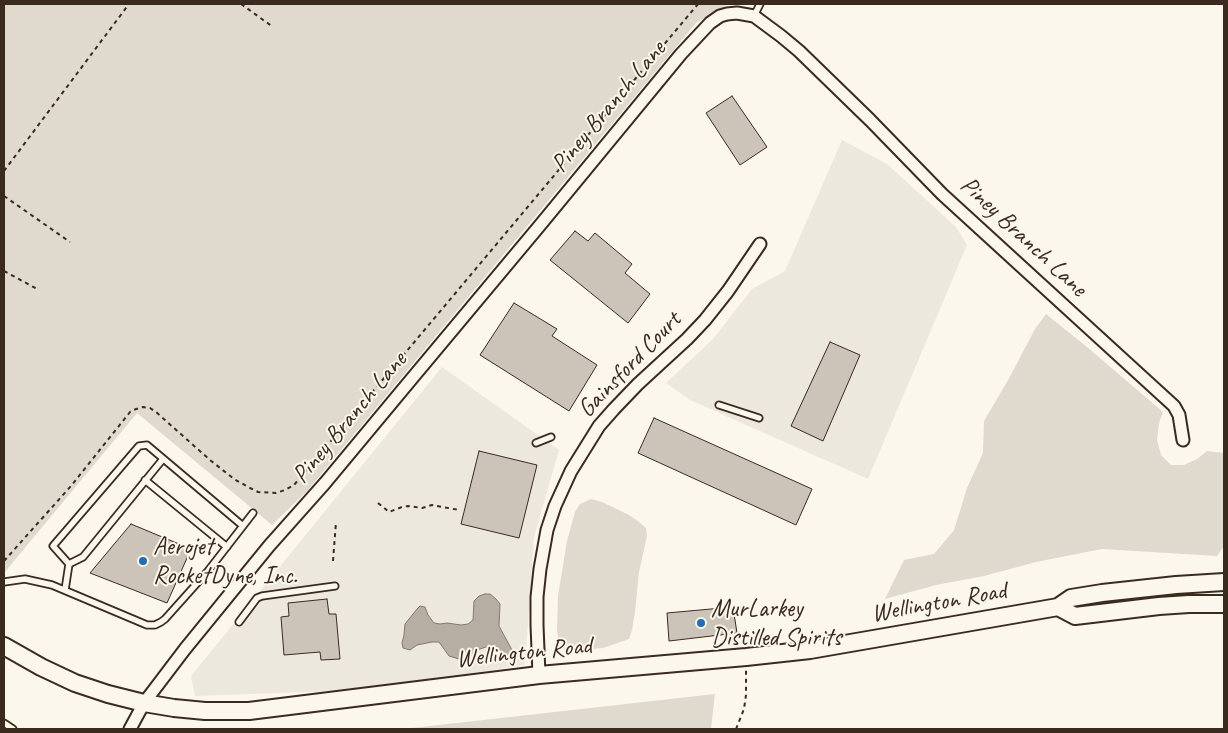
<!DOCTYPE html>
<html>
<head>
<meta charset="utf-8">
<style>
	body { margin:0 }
	#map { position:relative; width:1228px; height:733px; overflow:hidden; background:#fbf7ec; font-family:Caveat,sans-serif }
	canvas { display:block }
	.frame { position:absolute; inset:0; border:5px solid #3b2a1e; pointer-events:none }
</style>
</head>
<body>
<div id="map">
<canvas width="1228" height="733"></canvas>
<div class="frame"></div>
</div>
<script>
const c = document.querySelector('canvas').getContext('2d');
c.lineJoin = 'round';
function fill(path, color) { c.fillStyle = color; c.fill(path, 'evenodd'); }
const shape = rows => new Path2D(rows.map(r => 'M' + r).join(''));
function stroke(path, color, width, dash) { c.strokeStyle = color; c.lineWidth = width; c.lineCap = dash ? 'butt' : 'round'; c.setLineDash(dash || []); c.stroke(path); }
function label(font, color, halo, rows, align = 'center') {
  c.font = font + ' Caveat,sans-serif'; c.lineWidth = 4; c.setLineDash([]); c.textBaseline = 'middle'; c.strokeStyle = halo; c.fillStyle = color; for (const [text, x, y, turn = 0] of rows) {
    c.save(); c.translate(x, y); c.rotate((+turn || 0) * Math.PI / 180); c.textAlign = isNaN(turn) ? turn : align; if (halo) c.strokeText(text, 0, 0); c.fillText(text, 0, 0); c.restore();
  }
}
fill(shape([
	[842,140,887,164,956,227,967,245,868,479,690,400,666,383,713,339,752,289,785,271],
	[442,367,559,450,534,537,525,665,365,690,195,696,191,676]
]), '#ede8dd');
fill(shape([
	[4,4,728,4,696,23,307,491,272,525,137,413,4,573],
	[1046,314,1087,347,1163,412,1159,423,1157,440,1161,455,1171,465,1184,465,1197,459,1207,451,1224,453,1224,546,1217,556,1102,549,1036,562,984,576,936,585,885,599,904,560,934,554,954,530,967,488,983,453,984,421,1007,382,1035,329],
	[591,499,602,502,629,515,639,522,646,528,647,536,639,572,635,612,632,630,629,639,603,648,571,651,564,650,559,642,557,630,558,596,567,541,575,512,580,504],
	[715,694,711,729,403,729]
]), '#dfd9ce');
const water = shape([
	[485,594,490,594,496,599,500,604,499,626,512,650,512,655,507,655,492,645,477,650,467,659,459,659,449,656,439,642,432,642,417,645,410,650,403,648,402,643,404,635,405,624,417,609,420,606,425,607,428,615,434,623,440,624,447,623,461,625,468,624,473,620,474,601,479,596,485,594]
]);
fill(water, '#b6aea2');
stroke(water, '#85796d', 1);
const building = shape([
	[732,96,767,147,740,165,706,113,732,96],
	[575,231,588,241,595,233,632,264,625,273,650,294,628,323,550,260,575,231],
	[514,303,557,329,552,336,597,365,569,411,480,355,514,303],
	[830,342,860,355,823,441,791,426,830,342],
	[654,418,812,489,796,525,638,453,654,418],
	[479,451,537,465,519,538,461,524,479,451],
	[131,524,191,549,167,603,90,573,131,524],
	[327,599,329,614,336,614,340,659,321,660,320,652,284,655,281,617,289,616,288,603,327,599],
	[733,607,737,633,669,641,667,613,733,607]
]);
fill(building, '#ccc4b9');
stroke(building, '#3b2a1e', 1);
const service = shape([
	[754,16,760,4],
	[719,405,759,418],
	[536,443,551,437],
	[145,480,227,547],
	[69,564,83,557,163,459],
	[4,582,25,579,52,585,147,625,155,625,161,622,165,619,208,571,253,513],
	[65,590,69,564,53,546,139,446,147,445,243,526],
	[239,622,257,598,262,596,335,586],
	[4,723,13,729]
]);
const minor = shape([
	[539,675,537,625,537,597,540,569,547,530,555,506,571,471,599,426,614,409,638,384,687,339,705,320,728,291,760,244],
	[130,729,144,703,185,649,269,546,325,483,409,382,541,224,681,54,710,23,720,16,727,14,737,13,754,16,781,36,799,51,870,120,942,194,1174,406,1179,415,1183,440]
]);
const secondary = shape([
	[1058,607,1075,616,1159,606,1189,604,1224,604],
	[4,646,41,667,75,683,108,694,144,703,174,708,205,711,249,711,539,675,746,657,810,650,1058,607,1071,598,1102,593,1176,585,1224,582]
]);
stroke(service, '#3b2a1e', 9);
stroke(minor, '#3b2a1e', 15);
stroke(secondary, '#3b2a1e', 20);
stroke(shape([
	[241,4,273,27],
	[4,171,129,4],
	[4,196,70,242],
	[4,271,39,290],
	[378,503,389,512,402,507,408,506,422,508,432,505,459,510],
	[4,561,71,486,130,412,136,409,143,407,150,408,156,412,210,460,234,479,250,488,258,492,276,493,285,490,294,485,299,479,406,352,698,4],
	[333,561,336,522],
	[736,729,744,709,746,695,746,670]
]), '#3b2a1e', 2, [4, 4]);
stroke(service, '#fbf7ec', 5.5);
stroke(minor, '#fbf7ec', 11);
stroke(secondary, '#fbf7ec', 16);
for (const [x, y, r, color] of [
	[143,561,5,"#1f6fb2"],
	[701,623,5,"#1f6fb2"]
]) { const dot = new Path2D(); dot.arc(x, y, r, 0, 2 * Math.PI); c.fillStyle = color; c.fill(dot); stroke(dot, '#fbf7ec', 2); }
label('25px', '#3b2a1e', '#fbf7ec', [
	["Piney Branch Lane",609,107,-50],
	["Piney Branch Lane",1023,237,43],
	["Gainsford Court",630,365,-46],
	["Piney Branch Lane",350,418,-50],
	["Wellington Road",939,603,-10],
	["Wellington Road",524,653,-6]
]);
label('25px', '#3b2a1e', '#fbf7ec', [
	["Aerojet",153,547],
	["RocketDyne, Inc.",153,576],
	["MurLarkey",711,609],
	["Distilled Spirits",711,638]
], 'left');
</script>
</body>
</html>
